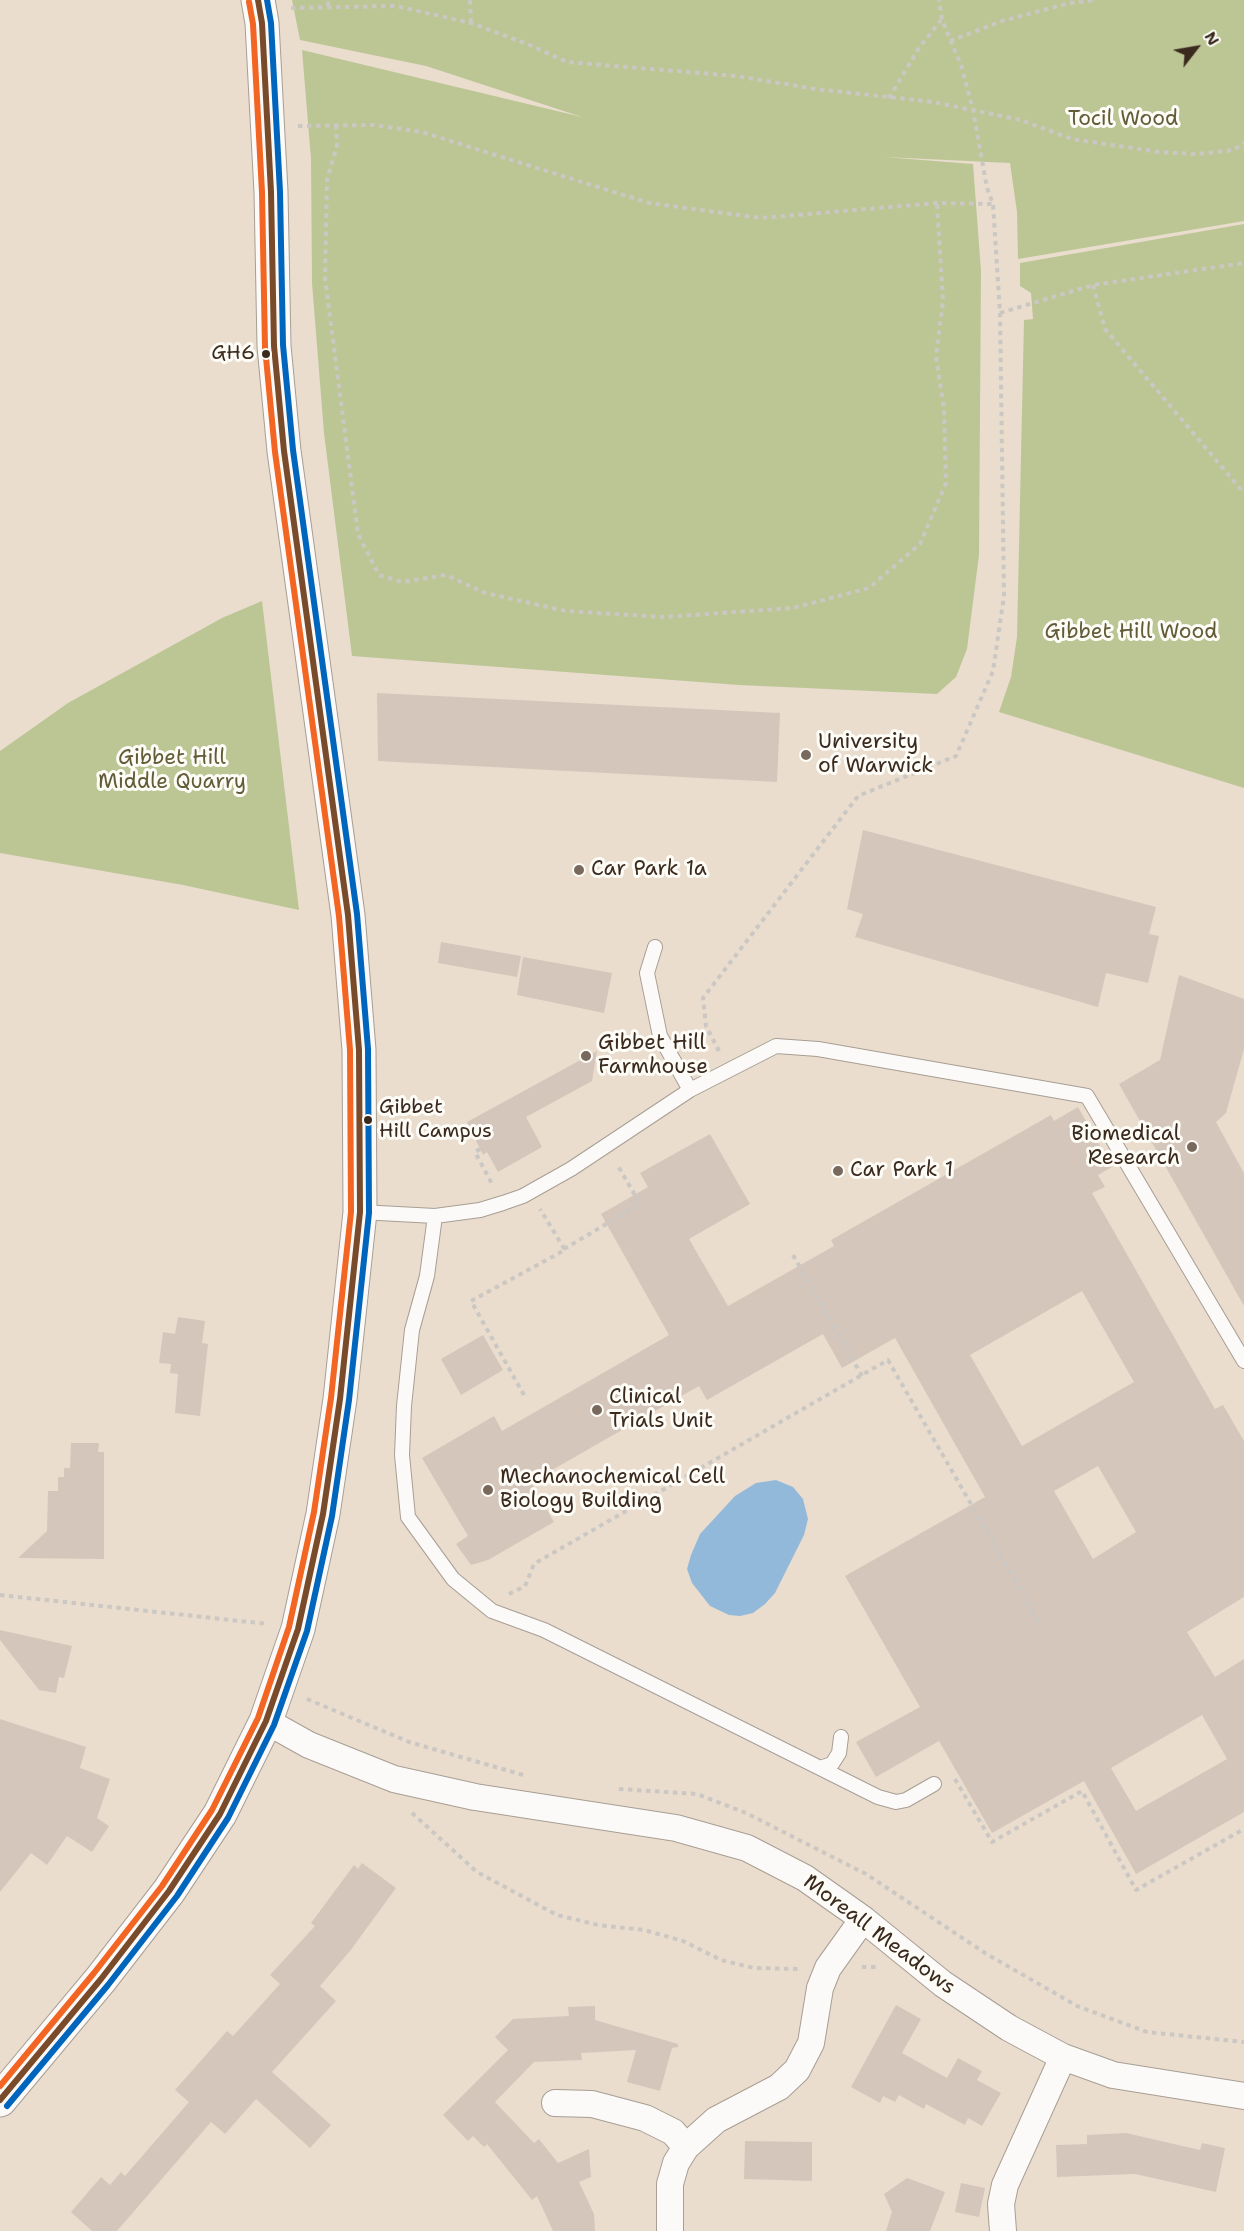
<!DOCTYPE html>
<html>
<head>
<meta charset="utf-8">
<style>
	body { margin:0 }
	#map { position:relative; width:1244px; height:2231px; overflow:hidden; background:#eaddce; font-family:"Shantell Sans",sans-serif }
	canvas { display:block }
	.north { position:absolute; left:1166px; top:18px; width:60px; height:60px; -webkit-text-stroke:4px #fdfcf7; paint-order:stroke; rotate:59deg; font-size:16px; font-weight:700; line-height:24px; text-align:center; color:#3b2a1e }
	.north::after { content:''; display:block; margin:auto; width:21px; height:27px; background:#3b2a1e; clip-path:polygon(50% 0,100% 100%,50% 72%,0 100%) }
</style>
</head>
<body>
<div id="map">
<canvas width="1244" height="2231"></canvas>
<div class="north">N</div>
</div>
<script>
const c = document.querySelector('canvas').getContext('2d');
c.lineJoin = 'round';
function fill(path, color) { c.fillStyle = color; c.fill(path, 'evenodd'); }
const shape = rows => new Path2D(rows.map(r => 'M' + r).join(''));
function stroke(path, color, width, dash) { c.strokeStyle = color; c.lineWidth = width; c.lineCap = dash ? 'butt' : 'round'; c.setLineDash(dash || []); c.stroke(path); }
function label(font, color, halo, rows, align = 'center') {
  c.font = font + ' "Shantell Sans",sans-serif'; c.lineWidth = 6; c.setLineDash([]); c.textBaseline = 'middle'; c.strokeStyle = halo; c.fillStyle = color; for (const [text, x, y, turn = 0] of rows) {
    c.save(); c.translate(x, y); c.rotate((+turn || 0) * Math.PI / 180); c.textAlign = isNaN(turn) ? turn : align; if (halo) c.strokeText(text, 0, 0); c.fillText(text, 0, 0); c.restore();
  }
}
fill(shape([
	[292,0,1244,0,1244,221,1018,259,1017,212,1010,163,884,157,973,164,981,271,979,555,967,649,956,677,937,694,739,685,352,656,324,433,312,283,311,159,302,50,582,117,426,66,300,40],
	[1244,224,1244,788,999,712,1011,677,1017,637,1024,320,1033,319,1031,293,1020,286,1020,263],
	[262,601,299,910,183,885,0,853,0,751,68,703,222,618]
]), '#bcc695');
fill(shape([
	[776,1480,793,1487,803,1499,808,1519,804,1535,775,1593,765,1604,753,1613,740,1616,729,1615,710,1606,692,1583,687,1569,691,1555,700,1534,735,1496,756,1483]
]), '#93b9da');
fill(shape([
	[377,693,780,713,777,782,378,761],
	[863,830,1156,907,1149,934,1159,936,1148,983,1106,973,1098,1007,855,937,863,914,847,909],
	[441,942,521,956,517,977,438,963],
	[523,957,612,973,604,1013,517,995],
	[1179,975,1244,999,1244,1049,1226,1113,1216,1122,1244,1173,1244,1306,1119,1084,1160,1060],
	[597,1051,592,1081,526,1117,542,1147,498,1172,487,1152,483,1155,467,1122],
	[1078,1107,1112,1167,1098,1175,1105,1187,1092,1193,1215,1409,1223,1405,1244,1441,1244,1597,1187,1632,1215,1677,1244,1659,1244,1812,1136,1874,1084,1781,992,1833,939,1741,876,1777,856,1742,920,1707,845,1576,985,1497,895,1338,842,1368,823,1334,707,1400,699,1386,531,1482,554,1522,488,1560,471,1565,456,1544,468,1536,422,1458,494,1416,502,1431,669,1335,601,1214,648,1187,640,1173,710,1134,750,1204,689,1239,728,1306,834,1246,831,1240,1051,1115,1054,1121],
	[1082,1291,1134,1382,1022,1446,970,1355],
	[1098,1466,1136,1532,1093,1559,1054,1491],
	[1202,1715,1227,1759,1136,1811,1111,1768],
	[178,1317,205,1321,202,1343,208,1344,200,1416,175,1413,178,1374,170,1373,171,1364,159,1363,163,1332,175,1334],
	[483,1335,503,1370,461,1395,441,1359],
	[71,1443,99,1443,98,1452,104,1452,104,1559,18,1558,47,1531,48,1491,58,1491,58,1477,64,1477,64,1468,70,1468],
	[0,1630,72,1646,64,1678,59,1677,56,1693,39,1690,0,1640],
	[0,1719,86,1747,80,1768,110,1779,97,1818,109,1826,92,1852,67,1836,47,1865,31,1853,0,1892],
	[362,1863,396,1888,350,1951,320,1986,336,2001,272,2072,331,2125,310,2148,256,2099,225,2134,211,2122,117,2231,92,2231,71,2212,101,2177,110,2185,121,2172,125,2176,189,2102,175,2090,227,2031,233,2036,280,1984,270,1975,315,1926,311,1923,354,1865,358,1869],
	[896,2005,921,2019,902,2053,947,2078,958,2058,982,2071,977,2080,1001,2093,982,2126,968,2118,965,2125,926,2104,924,2109,899,2095,895,2102,883,2096,880,2103,851,2087],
	[595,2006,595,2020,678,2044,678,2047,672,2048,660,2091,627,2082,636,2050,581,2053,582,2060,534,2062,495,2102,534,2143,539,2139,558,2163,589,2149,591,2177,579,2182,594,2214,595,2231,553,2231,537,2196,532,2200,487,2144,484,2147,473,2136,468,2141,443,2115,508,2050,495,2037,513,2019,569,2016,568,2007],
	[1126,2133,1200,2150,1202,2143,1225,2148,1216,2192,1135,2174,1057,2177,1056,2145,1087,2144,1087,2135],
	[745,2141,812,2142,812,2181,744,2179],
	[907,2178,945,2192,930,2231,886,2231,892,2212,884,2194],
	[961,2183,985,2188,979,2217,955,2212]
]), '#d5c6bb');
const lane = shape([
	[655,947,647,973,660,1036,690,1090],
	[360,1212,435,1216,480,1210,503,1203,523,1196,571,1169,690,1090,776,1046,818,1049,1087,1096,1244,1361],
	[435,1216,427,1276,412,1330,404,1406,402,1455,408,1517,453,1579,492,1611,544,1630,820,1768,832,1764,839,1753,841,1737],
	[820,1768,878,1797,896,1802,906,1800,934,1784]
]);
const street = shape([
	[266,1721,309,1745,394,1779,475,1797,676,1828,747,1848,805,1878,863,1919,943,1984,1009,2028,1063,2057,1113,2075,1244,2096],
	[555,2103,592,2104,645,2118,673,2132,686,2147],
	[670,2231,670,2184,676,2163,686,2147,716,2120,779,2087,797,2070,811,2043,820,1988,828,1968,863,1919],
	[1003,2231,1001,2204,1005,2185,1063,2057]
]);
const secondary = shape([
	[0,2100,101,1979,169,1891,220,1814,266,1721,298,1629,323,1514,340,1399,360,1212,359,1050,348,915,284,451,274,346,271,192,262,23,258,0]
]);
stroke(lane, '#a79e94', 16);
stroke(street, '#a79e94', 28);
stroke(secondary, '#a79e94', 35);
stroke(shape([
	[470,0,471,23],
	[328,6,328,0],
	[291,8,396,6,471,23,530,45,567,62,736,76,816,89,933,102,1021,120,1072,139,1159,152,1197,154,1233,150,1244,143],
	[950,41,1002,21,1070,3,1094,0],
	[889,98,919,48,941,20],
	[336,125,337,145,327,180,325,278,358,534,379,575,402,582,446,575,485,593,566,611,664,617,793,608,869,588,920,544,946,483,944,409,936,356,943,301,937,203],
	[298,126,374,125,422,132,649,203,761,218,937,203,993,204],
	[1093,285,1105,329,1244,493],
	[1000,313,1093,285,1244,263],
	[719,1051,706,1026,703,998,858,796,956,756,993,671,1004,596,1000,313,993,204,987,188,973,110,961,65,942,20,939,0],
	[480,1149,475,1152,492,1184],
	[564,1249,640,1204,617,1164],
	[793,1255,862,1376],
	[524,1395,471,1301,565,1250,540,1209],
	[509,1594,525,1586,534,1564,888,1360,1039,1622],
	[0,1595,268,1624],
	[307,1699,409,1742,523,1775],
	[955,1779,992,1842,1082,1791,1136,1890,1244,1829],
	[619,1789,697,1794,746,1813,866,1874,985,1953,1077,2006,1147,2032,1244,2042],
	[412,1813,477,1872,557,1915,598,1925,644,1930,683,1941,721,1960,754,1968,800,1969],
	[862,1967,878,1967]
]), '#cbc7c3', 4, [4.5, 4.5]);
stroke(lane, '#fcfaf8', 14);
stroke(street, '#fcfaf8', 26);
stroke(secondary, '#fcfaf8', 33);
stroke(shape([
	[0,2100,101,1979,169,1891,220,1814,266,1721,298,1629,323,1514,340,1399,360,1212,359,1050,348,915,284,451,274,346,271,192,262,23,258,0]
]), '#7a4b2a', 6);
stroke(shape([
	[7,2106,108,1985,177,1896,228,1818,274,1725,307,1631,332,1516,349,1400,369,1213,368,1049,357,914,293,450,283,345,280,192,271,23,267,0]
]), '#0065bd', 6);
stroke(shape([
	[0,2086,94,1973,162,1886,212,1810,258,1718,289,1627,314,1512,331,1398,351,1212,350,1050,339,916,275,452,265,347,262,192,253,24,249,2]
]), '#f26522', 6);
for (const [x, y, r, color] of [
	[266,354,5,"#3b2a1e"],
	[806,755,6,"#78695c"],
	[579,870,6,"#78695c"],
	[586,1056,6,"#78695c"],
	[368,1120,5,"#3b2a1e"],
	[1192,1147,6,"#78695c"],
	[838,1171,6,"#78695c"],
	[597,1410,6,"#78695c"],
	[488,1490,6,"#78695c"]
]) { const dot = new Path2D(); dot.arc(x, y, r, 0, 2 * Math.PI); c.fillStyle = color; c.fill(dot); stroke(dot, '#fdfcf7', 2); }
label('20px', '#3b2a1e', '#fdfcf7', [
	["GH6",255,354],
	["Gibbet",379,1108,"left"],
	["Hill Campus",379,1132,"left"]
], 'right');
label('21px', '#635c38', '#fdfcf7', [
	["Tocil Wood",1123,120],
	["Gibbet Hill Wood",1131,633],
	["Gibbet Hill",172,759],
	["Middle Quarry",172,783]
]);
label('21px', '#3b2a1e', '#fdfcf7', [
	["University",818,743],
	["of Warwick",818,767],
	["Car Park 1a",591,870],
	["Gibbet Hill",598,1044],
	["Farmhouse",598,1068],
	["Biomedical",1180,1135,"right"],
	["Research",1180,1159,"right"],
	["Car Park 1",850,1171],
	["Clinical",609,1398],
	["Trials Unit",609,1422],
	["Mechanochemical Cell",500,1478],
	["Biology Building",500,1502]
], 'left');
label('21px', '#3b2a1e', '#fdfcf7', [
	["Moreall Meadows",879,1935,37]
]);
</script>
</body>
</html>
